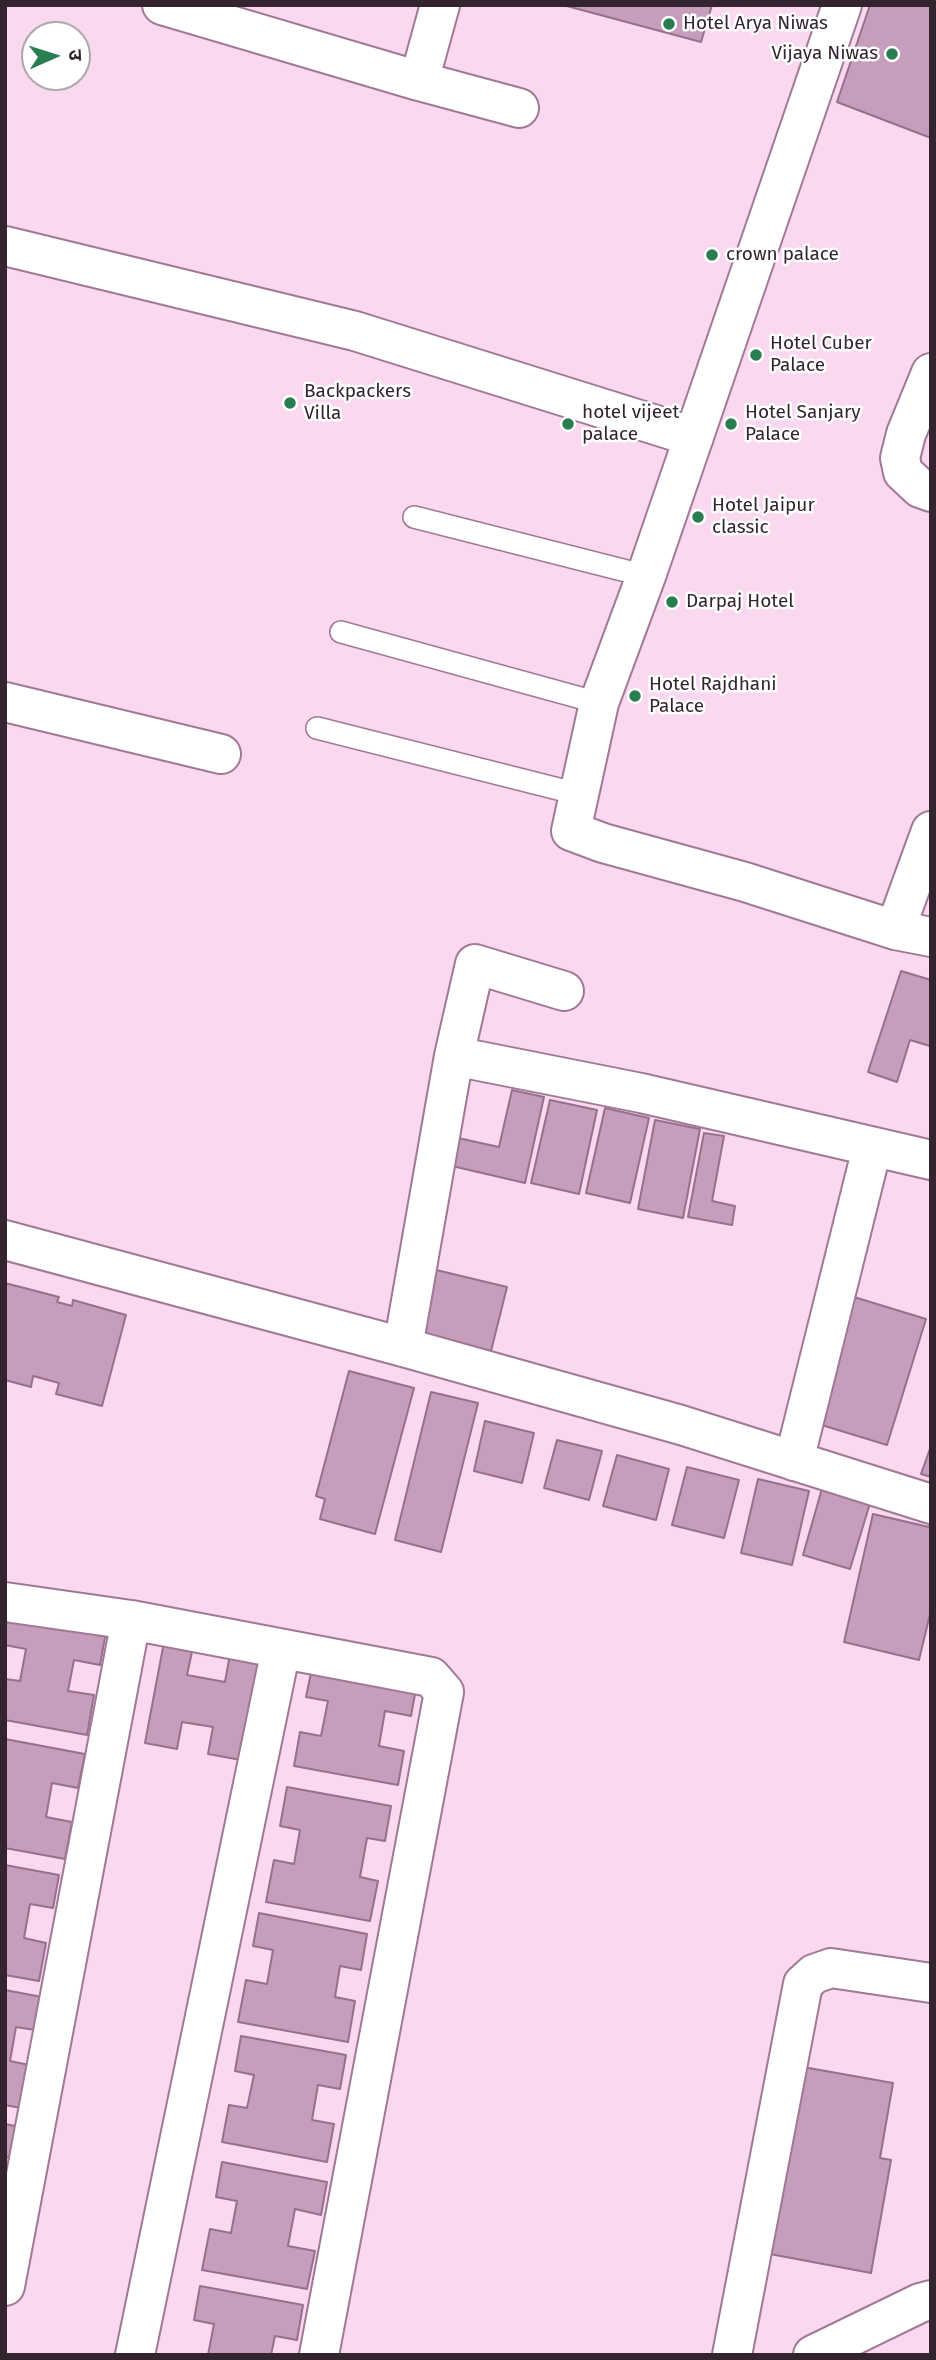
<!DOCTYPE html>
<html>
<head>
<meta charset="utf-8">
<style>
	body { margin:0 }
	#map { position:relative; width:936px; height:2360px; overflow:hidden; background:#fad8f0; font-family:"Fira Sans","Noto Sans Devanagari",sans-serif }
	canvas { display:block }
	.frame { position:absolute; inset:0; border:7px solid #342430; pointer-events:none }
	.north { position:absolute; left:21px; top:21px; width:70px; height:70px; box-sizing:border-box; background:#fff; border:2px solid #aea7ac; border-radius:50%; rotate:87deg; font-size:19px; font-weight:700; line-height:28px; text-align:center; color:#342430 }
	.north::after { content:''; display:block; margin:auto; width:24px; height:32px; background:#287d51; clip-path:polygon(50% 0,100% 100%,50% 72%,0 100%) }
</style>
</head>
<body>
<div id="map">
<canvas width="936" height="2360"></canvas>
<div class="frame"></div>
<div class="north">उ</div>
</div>
<script>
const c = document.querySelector('canvas').getContext('2d');
c.lineJoin = 'round';
function fill(path, color) { c.fillStyle = color; c.fill(path, 'evenodd'); }
const shape = rows => new Path2D(rows.map(r => 'M' + r).join(''));
function stroke(path, color, width, dash) { c.strokeStyle = color; c.lineWidth = width; c.lineCap = dash ? 'butt' : 'round'; c.setLineDash(dash || []); c.stroke(path); }
function label(font, color, halo, rows, align = 'center') {
  c.font = font + ' "Fira Sans",sans-serif'; c.lineWidth = 5; c.setLineDash([]); c.textBaseline = 'middle'; c.strokeStyle = halo; c.fillStyle = color; for (const [text, x, y, turn = 0] of rows) {
    c.save(); c.translate(x, y); c.rotate((+turn || 0) * Math.PI / 180); c.textAlign = isNaN(turn) ? turn : align; if (halo) c.strokeText(text, 0, 0); c.fillText(text, 0, 0); c.restore();
  }
}
const building = shape([
	[563,5,712,5,701,42,563,5],
	[870,5,931,5,931,138,837,102,870,5],
	[901,971,931,980,931,1042,930,1046,910,1040,897,1082,868,1072,901,971],
	[512,1090,544,1097,525,1183,452,1166,458,1138,499,1147,512,1090],
	[550,1100,597,1110,579,1194,531,1183,550,1100],
	[605,1108,649,1118,630,1203,586,1193,605,1108],
	[655,1120,700,1129,683,1218,638,1209,655,1120],
	[704,1133,724,1136,712,1201,735,1206,732,1225,688,1217,704,1133],
	[428,1268,507,1287,491,1351,413,1332,428,1268],
	[5,1283,59,1297,57,1302,72,1306,73,1300,126,1315,102,1406,56,1394,59,1383,33,1376,31,1387,5,1380,5,1283],
	[854,1297,926,1319,887,1445,815,1423,854,1297],
	[349,1371,414,1388,375,1534,320,1519,325,1499,316,1496,349,1371],
	[431,1392,478,1403,441,1552,395,1540,431,1392],
	[485,1421,534,1433,522,1483,474,1471,485,1421],
	[557,1440,602,1451,589,1500,544,1488,557,1440],
	[931,1446,931,1477,921,1474,931,1446],
	[617,1455,669,1469,656,1520,603,1506,617,1455],
	[687,1467,739,1480,724,1538,672,1525,687,1467],
	[758,1479,809,1491,792,1565,741,1553,758,1479],
	[823,1485,871,1500,850,1569,803,1555,823,1485],
	[873,1514,929,1527,931,1522,931,1610,919,1660,844,1642,873,1514],
	[5,1613,106,1632,100,1665,74,1660,68,1691,94,1695,87,1735,5,1720,5,1679,20,1681,26,1649,5,1645,5,1613],
	[164,1642,193,1647,187,1675,225,1682,230,1654,260,1660,241,1760,208,1754,213,1727,182,1722,177,1749,145,1743,164,1642],
	[313,1663,417,1683,411,1716,385,1711,379,1746,404,1751,398,1785,294,1766,300,1732,321,1736,328,1701,306,1697,313,1663],
	[5,1739,85,1754,78,1788,52,1783,46,1817,72,1822,65,1859,5,1848,5,1739],
	[287,1787,391,1806,385,1841,367,1838,360,1877,378,1881,370,1921,266,1902,274,1860,294,1864,300,1830,280,1826,287,1787],
	[5,1865,59,1875,53,1908,30,1904,24,1938,46,1943,39,1981,5,1975,5,1865],
	[259,1913,367,1934,361,1970,340,1966,335,1997,355,2001,348,2042,238,2022,246,1980,267,1984,273,1950,253,1946,259,1913],
	[5,1990,42,1997,35,2030,16,2027,10,2061,29,2065,21,2108,5,2105,5,1990],
	[241,2036,346,2055,340,2089,318,2085,312,2120,334,2124,327,2162,222,2142,229,2105,247,2108,254,2075,235,2071,241,2036],
	[803,2067,893,2083,880,2158,891,2160,871,2273,770,2254,803,2067],
	[5,2124,21,2127,15,2159,5,2157,5,2124],
	[222,2162,327,2182,321,2215,295,2209,288,2246,315,2251,307,2289,202,2270,210,2229,231,2233,237,2201,216,2197,222,2162],
	[200,2286,303,2305,297,2340,275,2336,271,2355,208,2355,214,2324,194,2320,200,2286]
]);
fill(building, '#c69ebb');
stroke(building, '#96708c', 2);
const service = shape([
	[414,517,646,576],
	[341,632,599,703],
	[317,728,578,794]
]);
const minor = shape([
	[162,5,419,81,519,108],
	[842,5,646,576,599,703,571,831,603,843,745,882,895,930,931,937],
	[419,81,440,5],
	[5,246,355,331,694,437],
	[931,373,906,434,900,458,903,472,920,488,931,492],
	[5,702,221,754],
	[895,930,931,831],
	[454,1056,641,1093,931,1160],
	[5,1240,403,1347,681,1425,931,1504],
	[403,1347,454,1056,475,964,564,991],
	[794,1461,872,1148],
	[5,1602,131,1620,431,1677,444,1692,319,2355],
	[5,2286,131,1620],
	[135,2355,281,1649],
	[732,2355,803,1984,814,1974,831,1968,931,1983],
	[813,2355,920,2303,931,2300]
]);
stroke(service, '#a07996', 24);
stroke(minor, '#a07996', 42);
stroke(service, '#fff', 21);
stroke(minor, '#fff', 38);
for (const [x, y, r, color] of [
	[669,24,7,"#287d51"],
	[892,54,7,"#287d51"],
	[712,255,7,"#287d51"],
	[756,355,7,"#287d51"],
	[290,403,7,"#287d51"],
	[568,424,7,"#287d51"],
	[731,424,7,"#287d51"],
	[698,517,7,"#287d51"],
	[672,602,7,"#287d51"],
	[635,696,7,"#287d51"]
]) { const dot = new Path2D(); dot.arc(x, y, r, 0, 2 * Math.PI); c.fillStyle = color; c.fill(dot); stroke(dot, '#fff', 2.5); }
label('19px', '#342430', '#fff', [
	["Hotel Arya Niwas",683,24],
	["Vijaya Niwas",878,54,"right"],
	["crown palace",726,255],
	["Hotel Cuber",770,344],
	["Palace",770,366],
	["Backpackers",304,392],
	["Villa",304,414],
	["hotel vijeet",582,413],
	["palace",582,435],
	["Hotel Sanjary",745,413],
	["Palace",745,435],
	["Hotel Jaipur",712,506],
	["classic",712,528],
	["Darpaj Hotel",686,602],
	["Hotel Rajdhani",649,685],
	["Palace",649,707]
], 'left');
</script>
</body>
</html>
